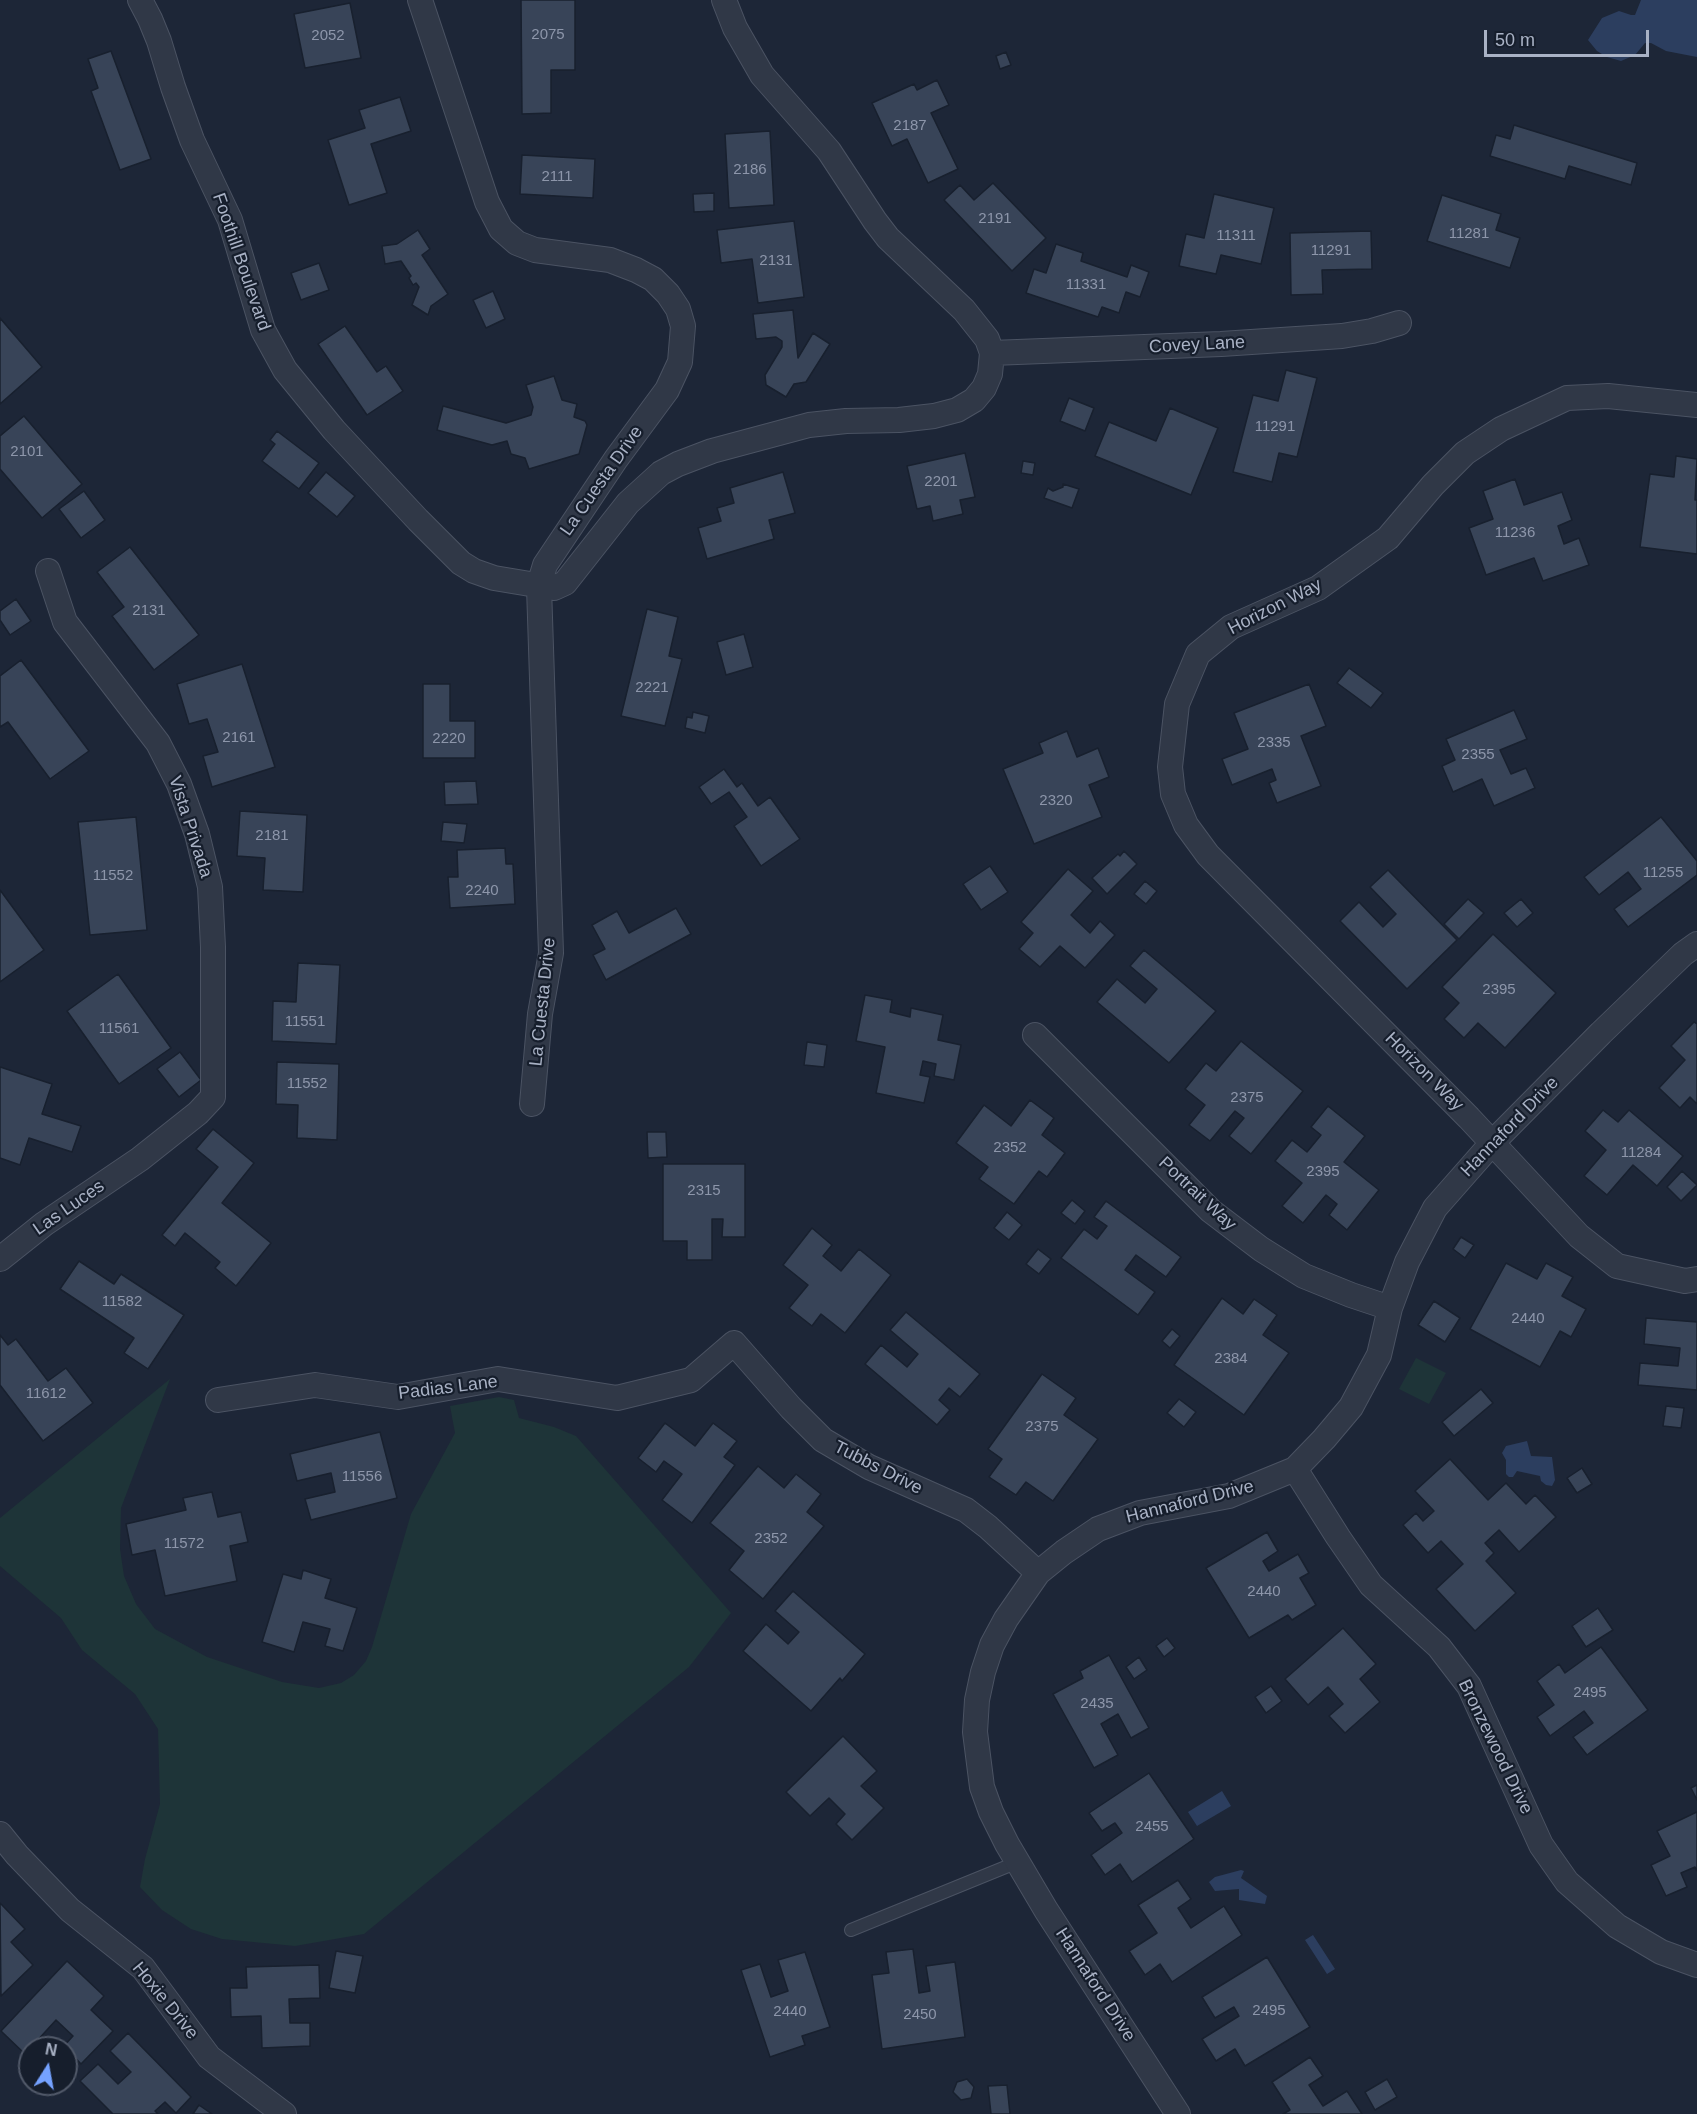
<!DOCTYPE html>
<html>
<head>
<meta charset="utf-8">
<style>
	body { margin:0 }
	#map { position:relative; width:1697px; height:2114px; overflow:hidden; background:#1d2637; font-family:Helvetica,sans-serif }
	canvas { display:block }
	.north { position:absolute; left:18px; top:2036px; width:60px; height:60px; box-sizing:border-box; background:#161e2c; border:2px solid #515969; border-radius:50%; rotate:11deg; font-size:16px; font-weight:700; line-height:24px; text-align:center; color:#a9b2c5 }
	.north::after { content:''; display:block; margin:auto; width:21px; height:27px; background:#75a2ff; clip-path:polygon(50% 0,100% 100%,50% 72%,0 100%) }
	.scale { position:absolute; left:1484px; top:30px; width:165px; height:27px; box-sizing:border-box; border:3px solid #a9b2c5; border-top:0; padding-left:8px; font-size:18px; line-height:21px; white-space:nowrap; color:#a9b2c5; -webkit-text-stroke:4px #161e2c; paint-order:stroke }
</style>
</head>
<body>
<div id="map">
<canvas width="1697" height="2114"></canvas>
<div class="north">N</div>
<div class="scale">50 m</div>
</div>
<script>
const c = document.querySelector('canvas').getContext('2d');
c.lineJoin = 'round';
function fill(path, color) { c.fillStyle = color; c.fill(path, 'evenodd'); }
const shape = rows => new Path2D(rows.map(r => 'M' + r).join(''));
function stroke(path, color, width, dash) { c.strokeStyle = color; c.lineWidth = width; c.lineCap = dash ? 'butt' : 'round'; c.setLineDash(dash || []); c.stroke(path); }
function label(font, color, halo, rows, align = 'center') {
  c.font = font + ' Helvetica,sans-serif'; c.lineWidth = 4.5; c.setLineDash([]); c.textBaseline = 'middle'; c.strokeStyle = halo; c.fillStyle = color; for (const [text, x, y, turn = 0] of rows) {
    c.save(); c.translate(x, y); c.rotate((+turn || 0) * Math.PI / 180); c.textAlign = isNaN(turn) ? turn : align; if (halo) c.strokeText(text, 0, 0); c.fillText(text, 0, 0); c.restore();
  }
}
fill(shape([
	[1416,1358,1446,1373,1429,1404,1399,1389],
	[170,1379,121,1508,120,1549,124,1576,136,1604,155,1629,207,1657,282,1682,319,1688,341,1683,354,1675,366,1661,372,1647,411,1514,455,1433,450,1406,499,1397,514,1400,519,1418,554,1427,576,1436,731,1613,689,1667,364,1934,295,1946,222,1939,191,1929,162,1910,140,1887,145,1859,160,1804,158,1729,135,1694,82,1650,61,1618,0,1566,0,1518]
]), '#1e3438');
fill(shape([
	[1641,0,1697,0,1697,57,1666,51,1651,43,1645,43,1635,55,1621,61,1607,57,1597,51,1588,40,1602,18,1619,11,1631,15,1635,15],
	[1527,1441,1531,1456,1552,1457,1555,1480,1552,1486,1546,1485,1541,1481,1540,1476,1517,1471,1513,1477,1509,1477,1506,1474,1506,1460,1502,1453,1506,1446],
	[1222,1791,1231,1806,1197,1826,1188,1812],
	[1241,1870,1244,1871,1241,1878,1267,1896,1265,1904,1239,1900,1239,1889,1215,1891,1209,1882,1215,1877],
	[1313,1935,1335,1969,1327,1974,1305,1940]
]), '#2c3e5f');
const building = shape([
	[521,0,575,0,575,70,551,70,551,113,522,114,521,0],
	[350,3,361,58,305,68,294,14,350,3],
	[111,51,151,159,120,170,91,91,98,88,88,59,111,51],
	[1006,52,1011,65,1000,69,996,56,1006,52],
	[937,80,949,105,931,113,958,169,928,183,907,139,892,146,872,103,914,84,917,90,937,80],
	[400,97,411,131,371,144,387,193,349,205,328,140,365,128,359,110,400,97],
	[1514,125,1637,163,1631,185,1569,166,1565,179,1490,156,1496,135,1510,139,1514,125],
	[770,131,774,205,729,208,725,134,770,131],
	[522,155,595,159,593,198,520,194,522,155],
	[993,183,1046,238,1012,271,944,200,960,185,974,200,993,183],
	[714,193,714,211,694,212,693,194,714,193],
	[1214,194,1274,208,1261,264,1221,255,1216,274,1179,266,1186,234,1204,238,1214,194],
	[1442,195,1501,214,1496,230,1520,238,1510,268,1427,241,1442,195],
	[794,221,804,297,758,303,752,259,721,263,717,230,794,221],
	[418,230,430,249,422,255,448,294,431,306,428,315,412,305,419,287,416,283,413,285,409,278,411,276,401,261,385,264,382,246,397,244,418,230],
	[1371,231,1372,269,1322,270,1323,294,1291,295,1290,233,1371,231],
	[1056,244,1083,253,1081,261,1127,277,1131,265,1149,272,1140,297,1126,292,1119,313,1102,307,1098,317,1026,293,1034,269,1046,273,1056,244],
	[319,263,329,290,301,300,291,273,319,263],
	[493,291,505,319,486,328,473,300,493,291],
	[793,310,798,358,813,333,830,344,806,382,794,384,786,397,766,385,765,375,782,347,782,341,776,337,756,339,753,314,793,310],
	[0,318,42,367,0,404,0,318],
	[345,326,377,372,386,366,403,391,367,415,318,344,345,326],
	[1286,370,1317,378,1297,457,1279,453,1272,482,1233,472,1253,395,1278,401,1286,370],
	[554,376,562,400,577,404,574,417,585,421,587,425,579,454,529,469,525,458,511,454,507,441,492,445,437,430,443,406,506,423,531,415,533,407,526,385,554,376],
	[1069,398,1094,408,1085,431,1060,421,1069,398],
	[1170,408,1218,428,1191,495,1095,456,1109,422,1156,441,1170,408],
	[24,416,82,484,42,518,0,469,0,436,24,416],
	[277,431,319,463,299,489,262,461,275,444,270,440,277,431],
	[965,453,975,497,960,500,963,514,933,521,930,506,917,509,907,466,965,453],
	[1676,456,1697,459,1695,500,1697,500,1697,554,1640,547,1650,474,1674,477,1676,456],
	[1023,461,1035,463,1033,475,1021,473,1023,461],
	[326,472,355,496,337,517,308,493,326,472],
	[783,472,795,513,769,520,774,539,707,559,698,528,721,521,717,508,734,503,730,488,783,472],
	[1515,479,1524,505,1562,492,1572,520,1558,526,1564,544,1579,538,1589,565,1543,581,1534,558,1486,575,1469,528,1493,519,1483,491,1515,479],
	[1063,484,1079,489,1072,508,1044,498,1048,488,1053,491,1063,487,1063,484],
	[84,491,105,520,81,538,59,509,84,491],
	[130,547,199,635,154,670,112,616,124,607,97,572,130,547],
	[16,599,31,621,10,635,0,620,0,611,16,599],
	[647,609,678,617,669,656,682,659,665,726,621,716,647,609],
	[744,634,753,667,726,675,717,642,744,634],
	[21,660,89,751,50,779,8,722,0,727,0,676,21,660],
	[242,664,275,767,212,787,203,756,218,752,207,719,189,724,177,684,242,664],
	[1349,668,1383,693,1371,708,1337,683,1349,668],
	[423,684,450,684,450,721,475,721,475,758,423,758,423,684],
	[1309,684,1326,726,1301,736,1321,786,1277,803,1269,783,1276,780,1272,769,1232,785,1222,759,1248,749,1234,713,1309,684],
	[1514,710,1527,739,1500,750,1511,774,1526,768,1535,788,1494,806,1482,779,1453,792,1442,766,1455,760,1446,739,1514,710],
	[693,712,709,716,705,733,685,728,687,717,692,718,693,712],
	[1067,731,1077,757,1098,748,1109,777,1089,785,1102,817,1034,844,1003,769,1043,753,1039,743,1067,731],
	[724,769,737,787,742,783,758,806,770,797,800,839,761,866,734,826,747,817,729,792,711,804,699,787,724,769],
	[476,781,478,804,445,805,444,782,476,781],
	[240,811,307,815,303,892,263,890,265,858,237,856,240,811],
	[136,817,147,930,90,935,78,822,136,817],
	[1661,817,1697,861,1697,875,1628,927,1614,909,1641,889,1628,872,1599,895,1584,877,1661,817],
	[443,822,467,824,464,843,441,841,443,822],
	[505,848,506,864,513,864,515,904,450,908,448,877,458,877,457,850,505,848],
	[1124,851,1137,864,1107,894,1092,878,1118,854,1120,856,1124,851],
	[990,866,1008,892,981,910,963,884,990,866],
	[1068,869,1093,891,1071,915,1090,933,1100,921,1115,935,1085,968,1060,946,1040,967,1019,949,1033,933,1021,922,1068,869],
	[1388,870,1457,940,1407,989,1340,921,1359,902,1383,927,1396,914,1370,887,1388,870],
	[1145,881,1157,891,1146,904,1134,894,1145,881],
	[0,890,44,950,0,982,0,890],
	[1468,899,1484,913,1459,939,1444,924,1468,899],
	[1521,899,1533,913,1517,927,1504,913,1521,899],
	[676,908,691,934,606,980,593,955,605,949,592,925,617,911,629,933,676,908],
	[1493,934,1556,993,1505,1048,1478,1023,1464,1038,1444,1019,1459,1003,1442,987,1493,934],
	[1144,950,1216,1011,1169,1063,1097,1002,1117,979,1145,1003,1157,989,1130,966,1144,950],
	[298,963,340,965,336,1044,272,1041,273,1001,296,1002,298,963],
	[118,974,171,1048,119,1084,67,1011,118,974],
	[865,995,892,1000,890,1012,910,1017,911,1008,943,1015,938,1040,961,1045,954,1080,934,1076,936,1064,923,1061,920,1075,930,1077,924,1103,876,1093,885,1047,856,1041,865,995],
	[1694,1022,1697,1024,1697,1104,1690,1097,1680,1108,1659,1088,1685,1060,1671,1046,1694,1022],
	[1241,1041,1303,1091,1251,1154,1229,1136,1244,1118,1235,1111,1210,1141,1189,1125,1205,1105,1185,1089,1206,1063,1216,1071,1241,1041],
	[807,1042,827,1045,824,1067,804,1065,807,1042],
	[180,1052,201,1080,179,1097,157,1069,180,1052],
	[277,1062,339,1064,337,1140,297,1138,298,1105,276,1104,277,1062],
	[0,1067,52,1084,42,1114,81,1126,72,1152,29,1138,20,1165,0,1158,0,1067],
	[1030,1100,1054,1118,1042,1135,1065,1153,1047,1177,1039,1171,1014,1204,979,1179,988,1167,956,1143,984,1105,1011,1126,1030,1100],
	[1328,1106,1365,1136,1344,1162,1379,1190,1347,1230,1329,1215,1337,1204,1326,1195,1303,1223,1282,1206,1302,1183,1275,1161,1292,1140,1307,1152,1321,1135,1311,1127,1328,1106],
	[1603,1110,1618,1122,1629,1110,1683,1156,1657,1186,1633,1165,1607,1195,1584,1176,1606,1150,1585,1131,1603,1110],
	[213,1129,254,1163,222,1203,271,1243,236,1286,215,1268,220,1262,185,1233,175,1246,162,1235,218,1167,196,1149,213,1129],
	[647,1132,666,1132,667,1157,648,1158,647,1132],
	[663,1164,745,1164,745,1237,722,1237,723,1219,712,1219,712,1260,687,1260,687,1241,663,1241,663,1164],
	[1682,1171,1697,1185,1681,1201,1667,1187,1682,1171],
	[1072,1200,1085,1211,1075,1224,1061,1213,1072,1200],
	[1106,1201,1181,1257,1166,1277,1136,1255,1125,1270,1155,1292,1138,1315,1061,1258,1084,1229,1097,1239,1107,1226,1094,1217,1106,1201],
	[1007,1212,1022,1225,1009,1240,994,1228,1007,1212],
	[812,1228,832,1245,823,1256,841,1271,859,1249,891,1275,845,1333,821,1314,812,1326,789,1308,808,1285,783,1265,812,1228],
	[1461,1237,1474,1245,1465,1258,1453,1249,1461,1237],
	[1038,1249,1051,1259,1039,1274,1026,1264,1038,1249],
	[79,1261,114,1284,121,1274,184,1315,148,1369,124,1353,134,1338,60,1289,79,1261],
	[1506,1263,1537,1279,1546,1263,1573,1277,1562,1296,1586,1309,1571,1337,1560,1331,1540,1367,1470,1329,1506,1263],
	[1222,1298,1243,1314,1254,1299,1277,1315,1263,1335,1289,1353,1244,1415,1174,1365,1222,1298],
	[1434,1301,1460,1318,1445,1342,1418,1325,1434,1301],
	[906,1312,980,1374,960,1397,949,1388,939,1400,950,1410,937,1425,865,1364,881,1345,907,1367,918,1354,890,1330,906,1312],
	[1646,1318,1697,1322,1697,1390,1638,1385,1640,1363,1678,1366,1680,1348,1644,1344,1646,1318],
	[1172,1329,1180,1336,1170,1348,1162,1341,1172,1329],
	[0,1335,8,1345,16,1339,48,1381,66,1368,93,1403,43,1441,0,1385,0,1335],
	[1042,1374,1076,1398,1064,1415,1098,1439,1053,1501,1026,1482,1016,1495,989,1477,1002,1459,988,1449,1042,1374],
	[1481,1389,1493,1403,1454,1436,1442,1422,1481,1389],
	[1179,1399,1196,1412,1184,1427,1167,1413,1179,1399],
	[1666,1406,1684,1408,1681,1428,1663,1426,1666,1406],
	[665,1423,695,1446,713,1423,737,1441,724,1457,735,1465,692,1523,662,1500,682,1474,664,1461,656,1472,638,1458,665,1423],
	[380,1432,397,1498,311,1520,305,1499,335,1492,331,1473,297,1481,290,1454,380,1432],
	[1450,1459,1488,1500,1506,1483,1526,1504,1535,1495,1556,1517,1519,1552,1499,1530,1485,1543,1494,1553,1486,1561,1516,1593,1475,1631,1436,1589,1463,1564,1441,1541,1428,1553,1403,1525,1416,1513,1423,1521,1434,1511,1415,1491,1450,1459],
	[758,1466,784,1488,796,1474,821,1494,807,1512,824,1526,763,1599,729,1570,744,1551,710,1523,758,1466],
	[1582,1468,1592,1484,1577,1493,1567,1478,1582,1468],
	[212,1492,218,1517,241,1512,248,1542,230,1546,237,1581,165,1596,155,1550,132,1555,126,1524,186,1510,183,1498,212,1492],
	[1267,1532,1278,1551,1263,1561,1269,1571,1298,1554,1309,1573,1300,1578,1316,1605,1292,1620,1288,1615,1249,1638,1206,1568,1267,1532],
	[303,1570,331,1579,325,1598,357,1608,343,1651,325,1646,330,1629,303,1622,294,1652,262,1642,283,1574,301,1579,303,1570],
	[793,1591,865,1654,842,1681,840,1678,811,1711,743,1651,766,1624,788,1644,799,1632,775,1611,793,1591],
	[1598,1608,1613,1630,1586,1647,1572,1626,1598,1608],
	[1343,1628,1376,1664,1360,1679,1380,1702,1345,1733,1329,1716,1343,1704,1328,1687,1308,1705,1285,1679,1343,1628],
	[1167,1638,1175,1648,1164,1657,1156,1646,1167,1638],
	[1601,1647,1648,1710,1587,1755,1573,1737,1593,1723,1584,1711,1550,1736,1537,1717,1554,1705,1537,1681,1559,1664,1565,1673,1601,1647],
	[1109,1655,1149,1728,1131,1738,1118,1714,1101,1724,1118,1755,1094,1768,1053,1694,1083,1678,1080,1671,1109,1655],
	[1139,1657,1147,1670,1134,1679,1126,1667,1139,1657],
	[1271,1686,1282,1701,1266,1713,1255,1697,1271,1686],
	[843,1736,877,1771,861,1786,884,1808,852,1840,836,1824,845,1814,829,1798,810,1816,786,1792,843,1736],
	[1149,1773,1194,1839,1132,1882,1120,1864,1105,1875,1091,1855,1122,1833,1115,1823,1102,1831,1089,1813,1149,1773],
	[1697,1785,1697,1800,1691,1788,1697,1785],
	[1697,1812,1697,1871,1695,1867,1681,1873,1687,1887,1666,1896,1651,1865,1670,1856,1657,1831,1697,1812],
	[1178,1880,1191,1899,1178,1908,1191,1928,1224,1906,1242,1935,1172,1982,1160,1964,1145,1975,1129,1951,1157,1933,1138,1905,1178,1880],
	[0,1903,25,1929,11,1942,33,1965,1,1996,0,1903],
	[913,1949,919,1993,930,1991,926,1966,955,1962,965,2037,882,2049,872,1975,889,1973,886,1952,913,1949],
	[336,1951,363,1956,355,1993,329,1988,336,1951],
	[805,1952,830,2027,802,2036,805,2045,770,2057,741,1970,760,1964,771,1997,788,1991,778,1960,805,1952],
	[1267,1957,1310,2027,1245,2066,1235,2049,1216,2061,1202,2039,1239,2016,1234,2007,1215,2018,1202,1997,1267,1957],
	[67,1961,104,1996,91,2010,113,2031,81,2064,66,2048,63,2047,73,2036,56,2020,25,2054,1,2031,67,1961],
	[319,1965,320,1998,289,1999,290,2023,310,2023,310,2046,262,2048,261,2016,231,2017,230,1988,247,1988,246,1967,319,1965],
	[128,2033,191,2097,176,2113,165,2102,155,2111,158,2114,113,2114,80,2081,98,2064,118,2084,131,2072,110,2051,128,2033],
	[1310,2057,1323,2076,1309,2085,1323,2106,1347,2091,1362,2114,1283,2114,1290,2110,1272,2082,1310,2057],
	[967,2079,974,2087,971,2098,961,2100,953,2092,957,2082,967,2079],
	[1387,2079,1397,2097,1375,2110,1365,2092,1387,2079],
	[1007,2085,1010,2114,991,2114,988,2086,1007,2085],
	[199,2105,212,2114,193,2114,199,2105]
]);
fill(building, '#384458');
stroke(building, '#18202e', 1.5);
const lane = shape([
	[851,1930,1018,1862]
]);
const street = shape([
	[140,0,150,19,159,41,173,87,192,140,230,220,263,330,285,370,334,430,418,520,461,563,474,571,494,578,554,588,565,583,628,503,661,473,678,464,712,451,809,425,846,421,899,420,934,416,957,410,974,400,984,388,990,374,992,353,987,339,964,310,888,238,875,221,829,151,762,75,735,28,724,0],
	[420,0,487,202,501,229,517,243,535,250,610,260,636,270,653,279,668,294,678,309,683,326,680,362,667,390,616,459,545,565,542,575,539,587,551,953,540,1014,532,1104],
	[992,353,1221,344,1342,336,1372,331,1399,323],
	[1697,405,1608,396,1567,398,1501,429,1465,453,1433,485,1388,538,1318,588,1231,627,1198,654,1177,704,1170,767,1173,794,1186,825,1208,855,1469,1118,1579,1236,1617,1266,1685,1281,1697,1279],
	[1035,1035,1211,1211,1261,1249,1304,1276,1351,1295,1390,1308],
	[0,1259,44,1224,140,1159,198,1113,213,1097,213,947,210,887,197,834,179,784,158,743,65,622,48,571],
	[218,1400,315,1385,398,1397,498,1379,617,1398,691,1380,734,1343,791,1408,823,1440,869,1467,966,1510,988,1527,1038,1573],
	[1295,1469,1338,1537,1371,1585,1439,1647,1469,1686,1541,1845,1567,1882,1617,1926,1661,1952,1697,1965],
	[0,1834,17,1855,70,1910,143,1968,209,2057,284,2114],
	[1178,2114,1046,1910,1007,1844,991,1812,982,1787,975,1732,977,1700,983,1672,992,1645,1006,1619,1038,1573,1064,1552,1098,1529,1140,1513,1229,1496,1295,1469,1324,1439,1351,1407,1379,1355,1390,1308,1407,1262,1435,1208,1493,1142,1601,1033,1683,954,1697,944]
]);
stroke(lane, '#4b5363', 14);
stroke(street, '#4b5363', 26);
stroke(lane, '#303847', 12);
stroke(street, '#303847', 24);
label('15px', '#8d96aa', null, [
	["2075",548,35],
	["2052",328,36],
	["2187",910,126],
	["2186",750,170],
	["2111",557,177],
	["2191",995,219],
	["11281",1469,234],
	["11311",1236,236],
	["11291",1331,251],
	["2131",776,261],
	["11331",1086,285],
	["11291",1275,427],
	["2101",27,452],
	["2201",941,482],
	["11236",1515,533],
	["2131",149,611],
	["2221",652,688],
	["2161",239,738],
	["2220",449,739],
	["2335",1274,743],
	["2355",1478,755],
	["2320",1056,801],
	["2181",272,836],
	["11255",1663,873],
	["11552",113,876],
	["2240",482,891],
	["2395",1499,990],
	["11551",305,1022],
	["11561",119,1029],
	["11552",307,1084],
	["2375",1247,1098],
	["2352",1010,1148],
	["11284",1641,1153],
	["2395",1323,1172],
	["2315",704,1191],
	["11582",122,1302],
	["2440",1528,1319],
	["2384",1231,1359],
	["11612",46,1394],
	["2375",1042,1427],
	["11556",362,1477],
	["2352",771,1539],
	["11572",184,1544],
	["2440",1264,1592],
	["2495",1590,1693],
	["2435",1097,1704],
	["2455",1152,1827],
	["2495",1269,2011],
	["2440",790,2012],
	["2450",920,2015]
]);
label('18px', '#a9b2c5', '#161e2c', [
	["Foothill Boulevard",241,262,71],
	["Covey Lane",1197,345,-3],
	["La Cuesta Drive",602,481,-55],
	["Horizon Way",1275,607,-27],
	["Vista Privada",190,827,72],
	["La Cuesta Drive",543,1002,-84],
	["Horizon Way",1424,1072,45],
	["Hannaford Drive",1510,1127,-46],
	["Portrait Way",1197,1194,43],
	["Las Luces",69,1208,-35],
	["Padias Lane",448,1388,-7],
	["Tubbs Drive",878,1468,27],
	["Hannaford Drive",1190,1502,-14],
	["Bronzewood Drive",1495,1747,64],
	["Hannaford Drive",1095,1985,57],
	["Hoxie Drive",165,2001,51]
]);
</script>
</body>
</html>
